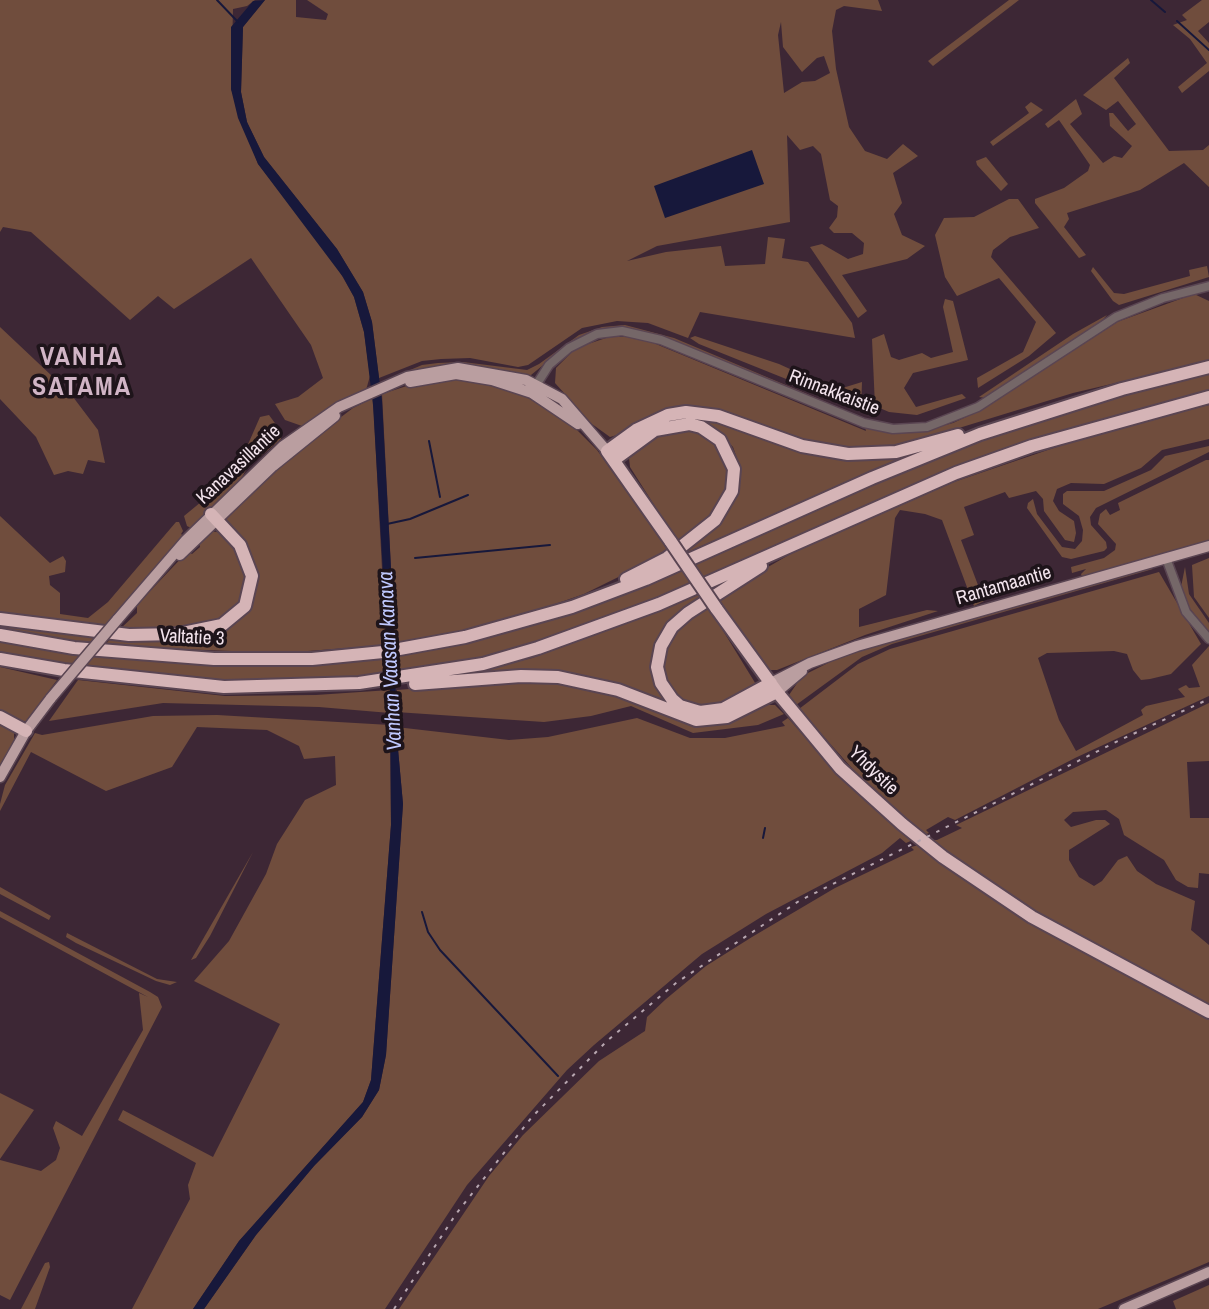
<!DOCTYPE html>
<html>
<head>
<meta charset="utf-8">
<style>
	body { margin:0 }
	canvas { display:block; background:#3d2735 }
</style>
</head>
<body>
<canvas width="1209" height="1309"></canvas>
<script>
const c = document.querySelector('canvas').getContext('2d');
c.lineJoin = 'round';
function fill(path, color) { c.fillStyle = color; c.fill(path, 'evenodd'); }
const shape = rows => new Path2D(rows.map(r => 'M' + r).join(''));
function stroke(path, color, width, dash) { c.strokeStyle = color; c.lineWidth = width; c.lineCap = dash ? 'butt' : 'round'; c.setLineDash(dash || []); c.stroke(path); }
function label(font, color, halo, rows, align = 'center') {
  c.font = font + ' "Archivo Narrow",sans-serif'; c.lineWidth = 7; c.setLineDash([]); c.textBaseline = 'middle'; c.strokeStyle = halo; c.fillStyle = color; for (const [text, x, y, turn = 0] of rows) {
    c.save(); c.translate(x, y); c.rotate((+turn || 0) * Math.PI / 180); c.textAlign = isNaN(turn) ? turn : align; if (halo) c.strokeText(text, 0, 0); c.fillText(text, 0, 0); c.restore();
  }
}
fill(shape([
	[0,0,255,0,247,6,233,9,231,89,258,164,332,258,354,297,364,332,370,376,366,390,302,426,285,420,275,404,298,397,323,378,311,345,251,258,174,309,158,296,130,320,31,232,3,227,0,232],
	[265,0,296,0,296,17,326,20,328,14,307,0,878,0,882,11,844,6,836,10,832,31,836,69,849,127,865,151,887,159,903,144,918,156,893,173,902,203,894,214,902,235,925,246,907,259,842,275,867,311,858,318,810,247,822,244,848,259,863,254,864,243,852,233,834,233,829,228,837,217,838,206,830,200,821,154,813,146,800,150,787,135,790,222,657,246,627,261,666,252,721,246,725,266,765,264,768,237,785,239,782,258,808,262,852,323,855,338,700,312,688,338,648,323,617,321,582,328,528,365,518,367,470,358,441,359,422,361,379,378,372,322,363,292,337,249,264,157,247,122,241,92,243,27],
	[781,22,783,47,802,72,817,58,824,56,830,73,815,81,802,82,784,93,778,35],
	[1009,0,1019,0,933,66,928,61],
	[1202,0,1209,0,1209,22,1198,31,1209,43,1209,71,1182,93,1178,87,1207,63,1190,39,1173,25,1187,20,1182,15],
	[1128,58,1130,63,1114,78,1169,151,1203,150,1209,145,1209,187,1184,163,1140,190,1067,213,1069,219,1064,227,1086,255,1079,258,1035,203,1035,199,1064,188,1088,171,1090,165,1059,120,1048,128,1045,124,1076,99,1082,114,1070,124,1103,163,1114,156,1122,158,1132,146,1110,126,1109,113,1113,113,1128,131,1136,124,1118,101,1106,110,1083,95],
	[1031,102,1043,110,993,146,990,142,1029,113,1025,107],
	[986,157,1008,184,1001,191,977,165,976,161],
	[1009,199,1018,199,1039,228,1010,237,993,250,991,257,1056,333,1029,356,978,388,977,378,1023,352,1036,322,999,278,957,296,945,277,935,235,944,218,974,217],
	[1207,266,1209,277,1119,305,1113,301,1091,271,1093,267,1114,293,1124,294,1190,276,1189,270],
	[1194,294,1209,301,1209,361,1073,393,897,447,846,450,811,444,704,410,610,437,592,424,555,383,556,368,576,348,609,337,639,337,866,431,865,427,903,432,926,430,953,423,979,411,1117,322],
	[945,299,953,301,968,360,913,373,904,388,916,407,962,394,966,398,917,415,889,412,875,406,872,339,884,334,891,357,899,360,922,353,931,358,953,352,943,307],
	[1107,315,1097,326,986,398,979,397,1073,334],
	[625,325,674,338,857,415,671,339,631,328,602,329,575,339,531,375,518,376,475,366,441,366,389,379,422,365,438,363,463,362,527,370,539,364,579,335,602,327],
	[0,327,70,393,98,430,105,463,88,460,83,474,68,471,54,475,36,437,0,399],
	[695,336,779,364,836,390,862,382,861,409,699,344,690,338],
	[1209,373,1209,392,1053,433,613,617,525,647,466,662,396,673,395,657,464,644,569,613,957,448,1134,391],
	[457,379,481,382,521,394,569,422,597,450,669,552,584,594,532,612,450,635,395,644,382,394,416,383],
	[373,398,386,645,282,653,104,646,112,637,166,638,245,611,255,591,257,571,225,518,295,452,353,408],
	[1209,405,1209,439,1162,450,1141,468,1104,484,1071,483,1057,489,1053,501,1059,511,1074,521,1076,533,1074,542,1065,540,1044,511,1043,499,1036,491,1009,498,1005,492,964,507,974,535,961,540,984,601,974,606,942,520,925,514,900,510,895,518,886,595,859,609,859,627,927,610,938,611,865,635,777,670,768,670,716,597,794,552,951,483,1121,425],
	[269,415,280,430,281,439,247,468,241,479,191,528,187,526,184,516,224,483,242,458,260,417],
	[674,417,704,417,872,458,923,450,667,561,696,542,738,485,738,461,733,447,717,430,695,421,670,420],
	[686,428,704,433,716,441,729,464,730,480,716,512,679,544,630,467,629,458,634,449,664,430],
	[1209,446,1209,452,1096,508,1090,517,1091,525,1106,542,1107,548,1104,551,1071,559,1062,557,1027,508,1028,503,1033,499,1037,514,1062,547,1075,549,1082,541,1083,530,1079,516,1063,504,1063,494,1067,491,1104,491,1151,470,1165,456],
	[1206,460,1209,460,1209,541,1082,577,1081,574,1086,569,1072,573,1071,567,1104,558,1115,550,1116,544,1098,524,1100,514,1106,509,1110,515,1120,510,1118,503],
	[0,516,50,563,63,556,66,561,65,572,49,576,50,585,60,593,60,614,88,618,108,602,176,522,179,522,183,531,181,534,185,537,103,628,0,615],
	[210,531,223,533,237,547,247,577,245,597,236,610,202,628,118,631,137,613,137,605,188,551,192,554,200,547,199,540],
	[1209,558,1209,618,1194,597,1192,565],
	[1185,567,1189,594,1209,623,1209,632,1187,605,1181,587],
	[1143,568,1153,569,892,644,862,657,796,705,789,695,802,676,844,655],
	[1159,572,1201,644,1171,674,1150,679,1141,680,1133,670,1127,654,1114,651,1047,653,1038,658,1059,720,1076,751,1143,715,1141,710,1146,706,1185,697,1178,689,1186,685,1189,688,1200,687,1192,665,1209,646,1209,696,1075,758,955,820,948,817,926,830,929,833,924,835,867,785,799,709,858,664,890,649],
	[732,579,683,613,654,654,676,706,620,687,456,676,532,658,672,606],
	[706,603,757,686,748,695,704,710,687,705,663,682,661,666,664,646,679,625],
	[0,622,98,636,91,644,0,629],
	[0,639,99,656,216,665,386,658,388,675,321,681,225,680,125,673,0,653],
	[0,667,57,680,26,721,19,721,0,711],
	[78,680,225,696,316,695,390,690,390,713,319,707,163,703,49,721],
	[525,680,603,688,680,721,695,724,768,705,775,705,784,714,758,725,693,733,631,706,591,716,544,722,396,712,397,690],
	[1209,703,1209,761,1187,762,1190,818,1209,818,1209,874,1199,873,1198,888,1188,887,1176,880,1164,860,1124,835,1119,819,1106,810,1073,812,1064,820,1071,827,1096,820,1105,820,1110,824,1069,850,1069,860,1079,877,1094,886,1102,881,1118,860,1127,856,1137,871,1156,884,1195,901,1191,930,1209,945,1209,1006,1024,906,930,840,937,840,962,828,956,825],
	[217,715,390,725,391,825,371,1080,363,1102,239,1241,193,1309,132,1309,190,1199,188,1185,196,1163,118,1120,123,1110,213,1157,280,1024,194,981,229,941,266,874,277,844,305,800,336,785,335,756,304,759,299,746,267,730,197,727,172,767,106,791,31,752,0,811,0,804,5,785,35,733,42,735,153,716],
	[637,718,690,738,725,738,785,726,782,722,788,718,827,762,913,840,906,843,900,838,882,853,766,914,702,954,594,1045,567,1070,467,1185,385,1309,204,1309,256,1235,314,1166,362,1117,379,1090,386,1055,403,804,396,727,509,740,548,737],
	[0,723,14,732,14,740,0,767],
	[919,845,975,886,1041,929,1209,1017,1209,1262,1098,1309,399,1309,489,1176,523,1135,599,1061,645,1031,647,1017,666,999,706,966,752,937,835,888,914,850,911,847],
	[253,852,210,936,196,958,191,960],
	[0,887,51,916,49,920,0,894],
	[0,911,150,992,158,997,162,1007,10,1300,0,1295,0,1160,41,1171,56,1160,60,1148,53,1128,56,1121,82,1136,143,1030,139,993,148,997,0,917],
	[67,933,157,979,177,982,170,985,156,981,76,943,66,937],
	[0,1093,34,1110,0,1159],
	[49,1262,50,1267,35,1309,21,1309,45,1263],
	[1209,1285,1209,1309,1176,1309,1173,1301]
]), '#704d3d');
fill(shape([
	[265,0,243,27,241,92,247,122,264,157,337,249,363,292,372,322,382,401,395,644,396,727,403,804,386,1055,379,1090,362,1117,314,1166,256,1235,204,1309,193,1309,239,1241,363,1102,371,1080,391,825,390,690,373,405,364,332,354,297,343,277,258,164,238,118,231,89,231,27,253,1],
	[752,150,764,184,665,218,654,186]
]), '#17183b');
stroke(shape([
	[217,0,238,22],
	[1151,0,1165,12],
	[1177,21,1209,50],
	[429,441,440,497],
	[387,524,410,519,468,495],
	[415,558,550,545],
	[763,838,765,828],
	[422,912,428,932,440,950,558,1076]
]), '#17183b', 2);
const minor = shape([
	[533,390,549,365,569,348,597,334,622,331,661,340,864,423,893,429,927,427,978,407,1116,317,1163,298,1209,286],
	[1166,558,1186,612,1209,639]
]);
const major = shape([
	[410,382,456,374,492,380,532,393,578,424],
	[180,555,273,466,335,416],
	[117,620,186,540,283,446,339,407,407,377,458,368,526,380,562,399,607,451],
	[771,683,810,663,857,646,1209,546],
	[777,692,802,671],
	[0,777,26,731,51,698],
	[1124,1309,1209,1272]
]);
const highway = shape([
	[614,460,655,430,689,424,701,427,720,440,734,469,732,491,715,520,667,558,626,579],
	[671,542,607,451,636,430,668,415,686,412,718,416,802,446,848,454,896,452,958,435],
	[761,566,688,613,672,627,661,646,657,667,661,683,672,699,680,706,700,712,723,709,771,683],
	[716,608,777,692,840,768,902,824,943,857,1032,917,1209,1012],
	[0,619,129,635,178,634,222,625,245,606,252,576,240,545,211,514],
	[0,635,74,648,214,659,312,659,383,652,465,637,572,607,646,579,872,478,980,434,1122,389,1209,367],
	[0,659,64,670,224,687,359,683,483,664,538,648,659,604,956,473,1032,446,1209,397],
	[415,684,521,676,558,677,618,690,696,720,727,717,777,692],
	[0,717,26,731]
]);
stroke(minor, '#5a4552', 11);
stroke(major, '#5a4552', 13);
stroke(highway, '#5a4552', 16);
stroke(minor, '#756768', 8);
stroke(major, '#ba9ea0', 10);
stroke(highway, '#d5b4b6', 12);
stroke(shape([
	[394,1309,456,1214,532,1117,608,1040,676,983,799,901,1120,740,1209,699]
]), '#b8a7b1', 2, [3.5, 7]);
const majorBridge = shape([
	[51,698,117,620]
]);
const highwayBridge = shape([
	[671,542,716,608]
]);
stroke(majorBridge, '#5a4552', 13, []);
stroke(highwayBridge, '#5a4552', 16, []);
stroke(majorBridge, '#ba9ea0', 10);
stroke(highwayBridge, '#d5b4b6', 12);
label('19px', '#f3e4ed', '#1e141a', [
	["Rinnakkaistie",834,393,21],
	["Kanavasillantie",239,465,-43],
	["Rantamaantie",1004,586,-16],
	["Valtatie 3",192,638,3],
	["Yhdystie",873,771,44]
]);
label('italic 21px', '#c0c9ff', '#1e141a', [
	["Vanhan Vaasan kanava",391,661,-93]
]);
c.letterSpacing = '2px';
label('bold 26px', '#d1b5c6', '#1e141a', [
	["VANHA",82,358],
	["SATAMA",82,388]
]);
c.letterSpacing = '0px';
</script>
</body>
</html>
